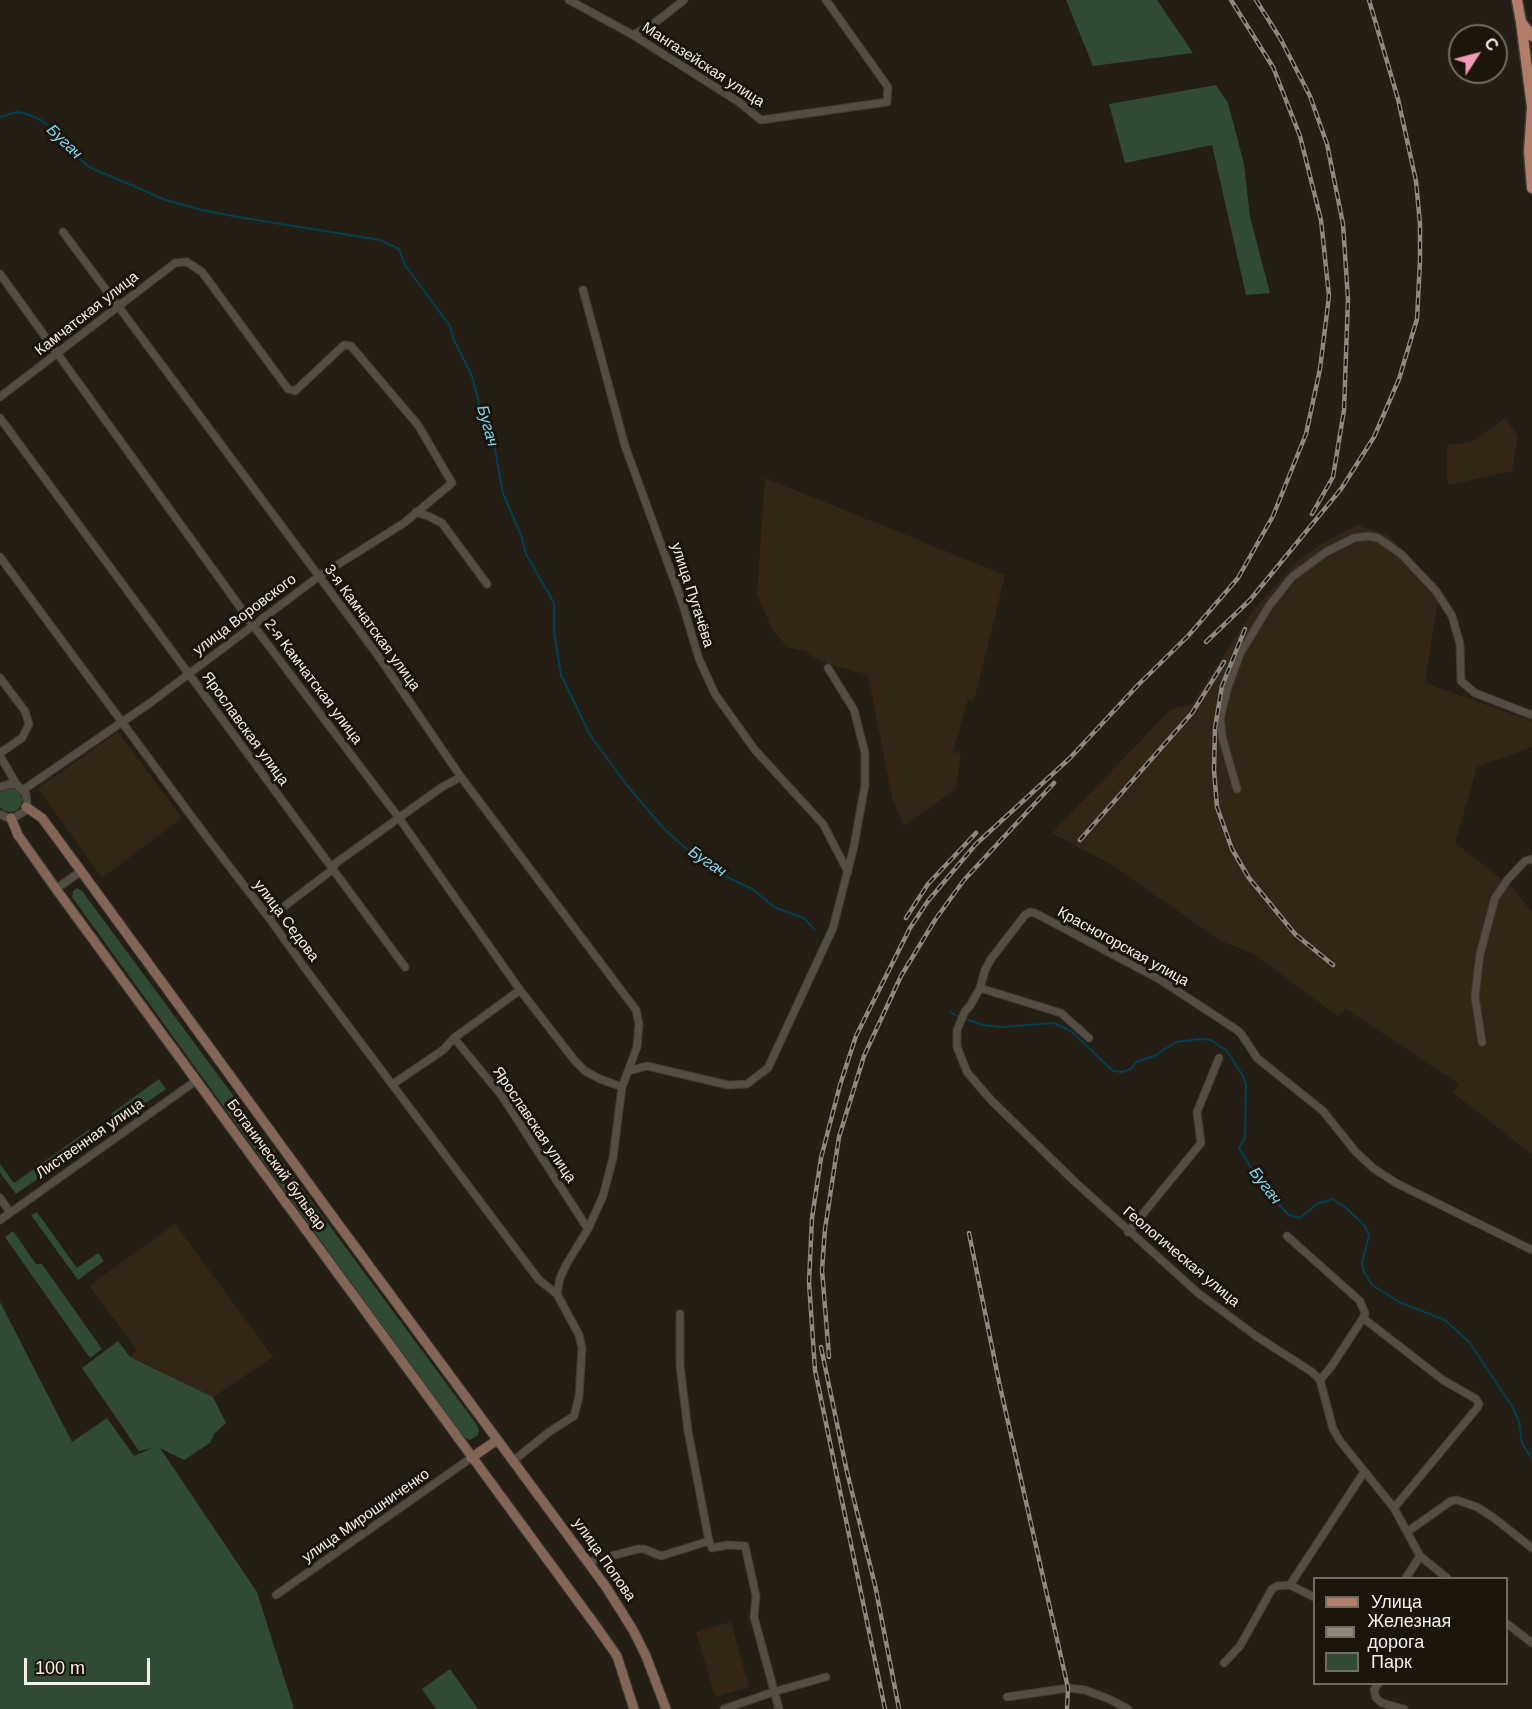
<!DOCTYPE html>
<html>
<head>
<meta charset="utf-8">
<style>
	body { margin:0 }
	#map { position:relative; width:1532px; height:1709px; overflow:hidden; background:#251e14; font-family:Arial,sans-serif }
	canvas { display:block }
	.legend { position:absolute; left:1313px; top:1577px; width:195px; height:108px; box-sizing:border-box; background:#1c150b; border:2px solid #726c63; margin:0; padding:8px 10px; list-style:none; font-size:18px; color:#f3eee8 }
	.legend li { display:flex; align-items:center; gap:12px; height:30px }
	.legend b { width:30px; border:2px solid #726c63 }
	.north { position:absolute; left:1448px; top:24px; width:60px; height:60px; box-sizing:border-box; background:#1c150b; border:2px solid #726c63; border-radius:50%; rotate:54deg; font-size:16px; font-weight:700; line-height:24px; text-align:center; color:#f3eee8 }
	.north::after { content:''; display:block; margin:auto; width:21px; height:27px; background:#f09ab5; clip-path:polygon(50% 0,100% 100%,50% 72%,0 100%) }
	.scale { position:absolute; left:24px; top:1658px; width:126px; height:27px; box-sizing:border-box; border:3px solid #f3eee8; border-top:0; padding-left:8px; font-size:18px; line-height:21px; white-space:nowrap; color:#f3eee8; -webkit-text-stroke:4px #1c150b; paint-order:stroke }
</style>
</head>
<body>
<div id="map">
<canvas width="1532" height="1709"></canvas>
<ul class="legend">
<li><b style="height:8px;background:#b17f69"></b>Улица</li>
<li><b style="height:8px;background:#8e8880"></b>Железная дорога</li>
<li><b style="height:16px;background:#304b32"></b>Парк</li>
</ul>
<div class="north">С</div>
<div class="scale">100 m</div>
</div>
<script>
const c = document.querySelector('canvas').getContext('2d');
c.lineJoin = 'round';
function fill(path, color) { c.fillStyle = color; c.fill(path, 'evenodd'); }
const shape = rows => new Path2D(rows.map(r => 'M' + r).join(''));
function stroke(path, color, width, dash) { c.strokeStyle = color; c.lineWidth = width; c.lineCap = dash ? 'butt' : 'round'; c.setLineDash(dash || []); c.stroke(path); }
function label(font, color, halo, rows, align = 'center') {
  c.font = font + ' Arial,sans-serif'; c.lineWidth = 6; c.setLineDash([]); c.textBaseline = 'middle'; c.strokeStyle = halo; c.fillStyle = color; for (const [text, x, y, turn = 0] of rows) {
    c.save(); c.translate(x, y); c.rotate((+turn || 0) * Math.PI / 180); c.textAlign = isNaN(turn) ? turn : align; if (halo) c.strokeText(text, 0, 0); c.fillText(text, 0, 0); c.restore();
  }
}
fill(shape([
	[1505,418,1518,436,1512,471,1449,485,1447,476,1447,445,1472,442],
	[765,478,1005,575,974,701,968,699,953,752,961,753,956,789,904,826,892,797,868,675,829,664,816,659,807,652,787,647,772,629,757,595],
	[1357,525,1387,535,1440,587,1425,683,1532,721,1532,747,1477,767,1455,843,1512,887,1532,912,1532,1154,1453,1093,1459,1084,1346,1009,1338,1016,1252,953,1221,941,1112,865,1052,833,1171,709,1192,704,1252,612,1296,562,1321,544],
	[118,732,182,818,102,878,38,788],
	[175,1224,273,1357,213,1397,130,1357,137,1350,89,1286],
	[731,1622,749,1687,715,1697,696,1632]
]), '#322717');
fill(shape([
	[1066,0,1157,0,1193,53,1093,66],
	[1216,85,1228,103,1244,164,1250,217,1270,293,1246,295,1212,145,1125,163,1109,104],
	'-2 800a12 12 0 1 1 24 0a12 12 0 1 1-24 0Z',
	[77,888,82,891,477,1425,479,1431,478,1435,470,1440,462,1436,72,897,73,891],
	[159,1079,166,1089,117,1123,111,1114],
	[90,1129,97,1137,16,1194,0,1173,0,1164,14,1183],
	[37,1212,77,1268,98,1253,104,1261,78,1280,31,1215],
	[13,1231,36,1264,42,1264,102,1349,90,1358,5,1237],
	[0,1302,72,1442,107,1418,134,1456,153,1448,139,1451,82,1368,118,1341,130,1357,213,1397,226,1423,214,1434,210,1443,184,1460,160,1448,257,1592,294,1709,0,1709],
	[450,1669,478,1709,436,1709,422,1689]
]), '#304b32');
stroke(shape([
	[0,117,17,112,27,114,41,120,62,135,77,156,89,167,166,200,202,210,238,217,380,240,399,249,405,265,450,326,454,340,472,376,482,415,493,438,503,494,521,535,526,554,554,603,554,632,561,675,590,735,626,784,663,828,689,851,723,875,752,889,776,908,804,918,815,930],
	[950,1012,957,1016],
	[966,1019,983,1025,1001,1027,1054,1023,1071,1031,1113,1071,1122,1072,1131,1069,1136,1062,1156,1055,1176,1042,1201,1039,1211,1040,1227,1051,1243,1076,1246,1084,1245,1138,1239,1148,1264,1189,1289,1215,1300,1218,1317,1204,1332,1199,1344,1206,1365,1226,1369,1235,1362,1263,1364,1272,1372,1285,1401,1303,1445,1320,1469,1342,1513,1408,1519,1421,1522,1443,1532,1459]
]), '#004052', 2);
const street = shape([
	[569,0,633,35,739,102,761,120,887,102,888,87,826,0],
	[633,35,656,22,684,0],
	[63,232,379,657,461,777,636,1010,639,1024,637,1047,622,1087,613,1158,603,1196,588,1229,566,1265,560,1278,557,1294,579,1335,582,1348,579,1397,574,1416,549,1432,513,1461],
	[0,274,253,625,399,818,520,990,575,1061,585,1071,600,1079,622,1087],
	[583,290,625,446,682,602,699,659,715,694,755,750,823,824,848,872],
	[0,397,175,263,187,262,202,272,288,389,295,391,344,345,351,346,418,425,452,483,404,523,318,577,150,703,23,790],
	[0,418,405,967],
	[416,512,428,516,442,523,487,584],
	[0,557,209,840,269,918,307,971,539,1280,557,1294],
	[0,678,25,711,29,724,22,738,0,753],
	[0,756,17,785],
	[0,787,9,784,17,785,26,794,27,803,25,811,15,817,8,818,0,814],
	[1237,789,1223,740,1220,719,1227,690,1240,654,1269,606,1292,577,1326,552,1354,538,1369,536,1378,538,1401,554,1436,591,1452,616,1460,644,1461,681,1475,693,1532,715],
	[56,889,81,871],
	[269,918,332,870,336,863,442,787,461,777],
	[980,988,1061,1013,1089,1038],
	[454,1038,502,1096,588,1229],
	[1482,1042,1475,997,1480,954,1495,898,1508,879,1525,861,1532,859],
	[628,1071,647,1066,728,1085,747,1084,768,1068,833,928,854,846,865,785,865,753,854,710,828,668],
	[393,1084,443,1050,454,1038,520,990],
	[0,1198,10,1212],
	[0,1220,197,1080],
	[1128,1232,1201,1143,1197,1112,1219,1058],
	[1287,1236,1360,1301,1365,1313,1363,1318,1443,1380,1476,1399,1479,1404,1477,1408,1394,1508],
	[680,1314,680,1366,688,1431,709,1541,712,1548,727,1545,745,1546,756,1596,754,1617,779,1709],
	[1320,1380,1331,1367,1363,1318],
	[1407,1532,1451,1501,1457,1500,1477,1507,1494,1518,1532,1548],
	[588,1562,638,1549,644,1549,661,1556,709,1541],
	[1406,1578,1420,1556],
	[1447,1578,1420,1556,1394,1508,1340,1441,1333,1429,1320,1380,1312,1372,1256,1336,1198,1293,1074,1181,991,1100,967,1072,957,1047,957,1030,965,1011,970,1006,980,988,985,970,991,959,1025,915,1030,912,1035,913,1159,979,1237,1030,1242,1035,1257,1058,1323,1111,1355,1151,1373,1168,1396,1183,1532,1250],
	[1290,1585,1364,1472],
	[276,1595,471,1458],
	[1506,1623,1532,1643],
	[1224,1663,1240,1646,1272,1589,1277,1586,1290,1585,1314,1597],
	[1378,1684,1374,1690,1376,1698,1382,1703,1404,1709],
	[1007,1697,1068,1688,1085,1690,1109,1699,1128,1709],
	[724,1709,773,1692,826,1677]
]);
const secondary = shape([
	[26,807,42,818,81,871,336,1221,606,1587,633,1630,646,1656,666,1709],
	[11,818,18,835,56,889,596,1626,617,1656,634,1709],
	[471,1458,497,1440]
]);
const primary = shape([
	[1517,0,1521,22,1532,36],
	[1521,22,1532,107,1529,151,1532,188]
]);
stroke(street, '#403b35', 9);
stroke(secondary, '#403b35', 11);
stroke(primary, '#403b35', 13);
stroke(street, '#554d42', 7);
stroke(secondary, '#836656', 9);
stroke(primary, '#b17f69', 10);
const rail = shape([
	[1256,0,1280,38,1310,96,1327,144,1343,224,1348,299,1344,410,1333,477,1312,514],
	[1245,629,1222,686,1215,728,1214,770,1217,807,1232,849,1249,878,1295,934,1333,965],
	[1206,642,1250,600,1341,489,1374,437,1399,379,1417,319,1420,261,1420,224,1416,181,1398,99,1369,0],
	[1080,840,1192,713,1224,662],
	[906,918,928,884,976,833],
	[969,1233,999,1382,1068,1688,1067,1709],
	[821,1347,847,1472,875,1585,899,1709],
	[829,1357,822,1270,825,1229,839,1137,864,1056,901,976,935,920,964,880,1054,783],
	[885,1709,815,1370,809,1282,812,1218,821,1158,840,1085,856,1036,910,928,928,901,976,844,1070,758,1138,685,1188,636,1238,578,1273,516,1306,434,1320,369,1329,296,1321,220,1300,136,1273,67,1231,0]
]);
stroke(rail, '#8e8880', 4.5);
stroke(rail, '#1c150b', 2, [7]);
label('15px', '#f3eee8', '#1c150b', [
	["Мангазейская улица",703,65,33],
	["Камчатская улица",87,314,-38],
	["улица Пугачёва",692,595,72],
	["улица Воровского",245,615,-37],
	["3-я Камчатская улица",372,628,54],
	["2-я Камчатская улица",313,682,53],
	["Ярославская улица",245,729,54],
	["улица Седова",286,921,53],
	["Красногорская улица",1123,947,29],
	["Ярославская улица",534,1125,56],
	["Лиственная улица",90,1139,-35],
	["Ботанический бульвар",276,1165,54],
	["Геологическая улица",1181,1257,40],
	["улица Мирошниченко",366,1516,-35],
	["улица Попова",604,1560,55]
]);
label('italic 16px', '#80d7f6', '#1c150b', [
	["Бугач",64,142,44],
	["Бугач",487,426,74],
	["Бугач",707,862,34],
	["Бугач",1265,1186,53]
]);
</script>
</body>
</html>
